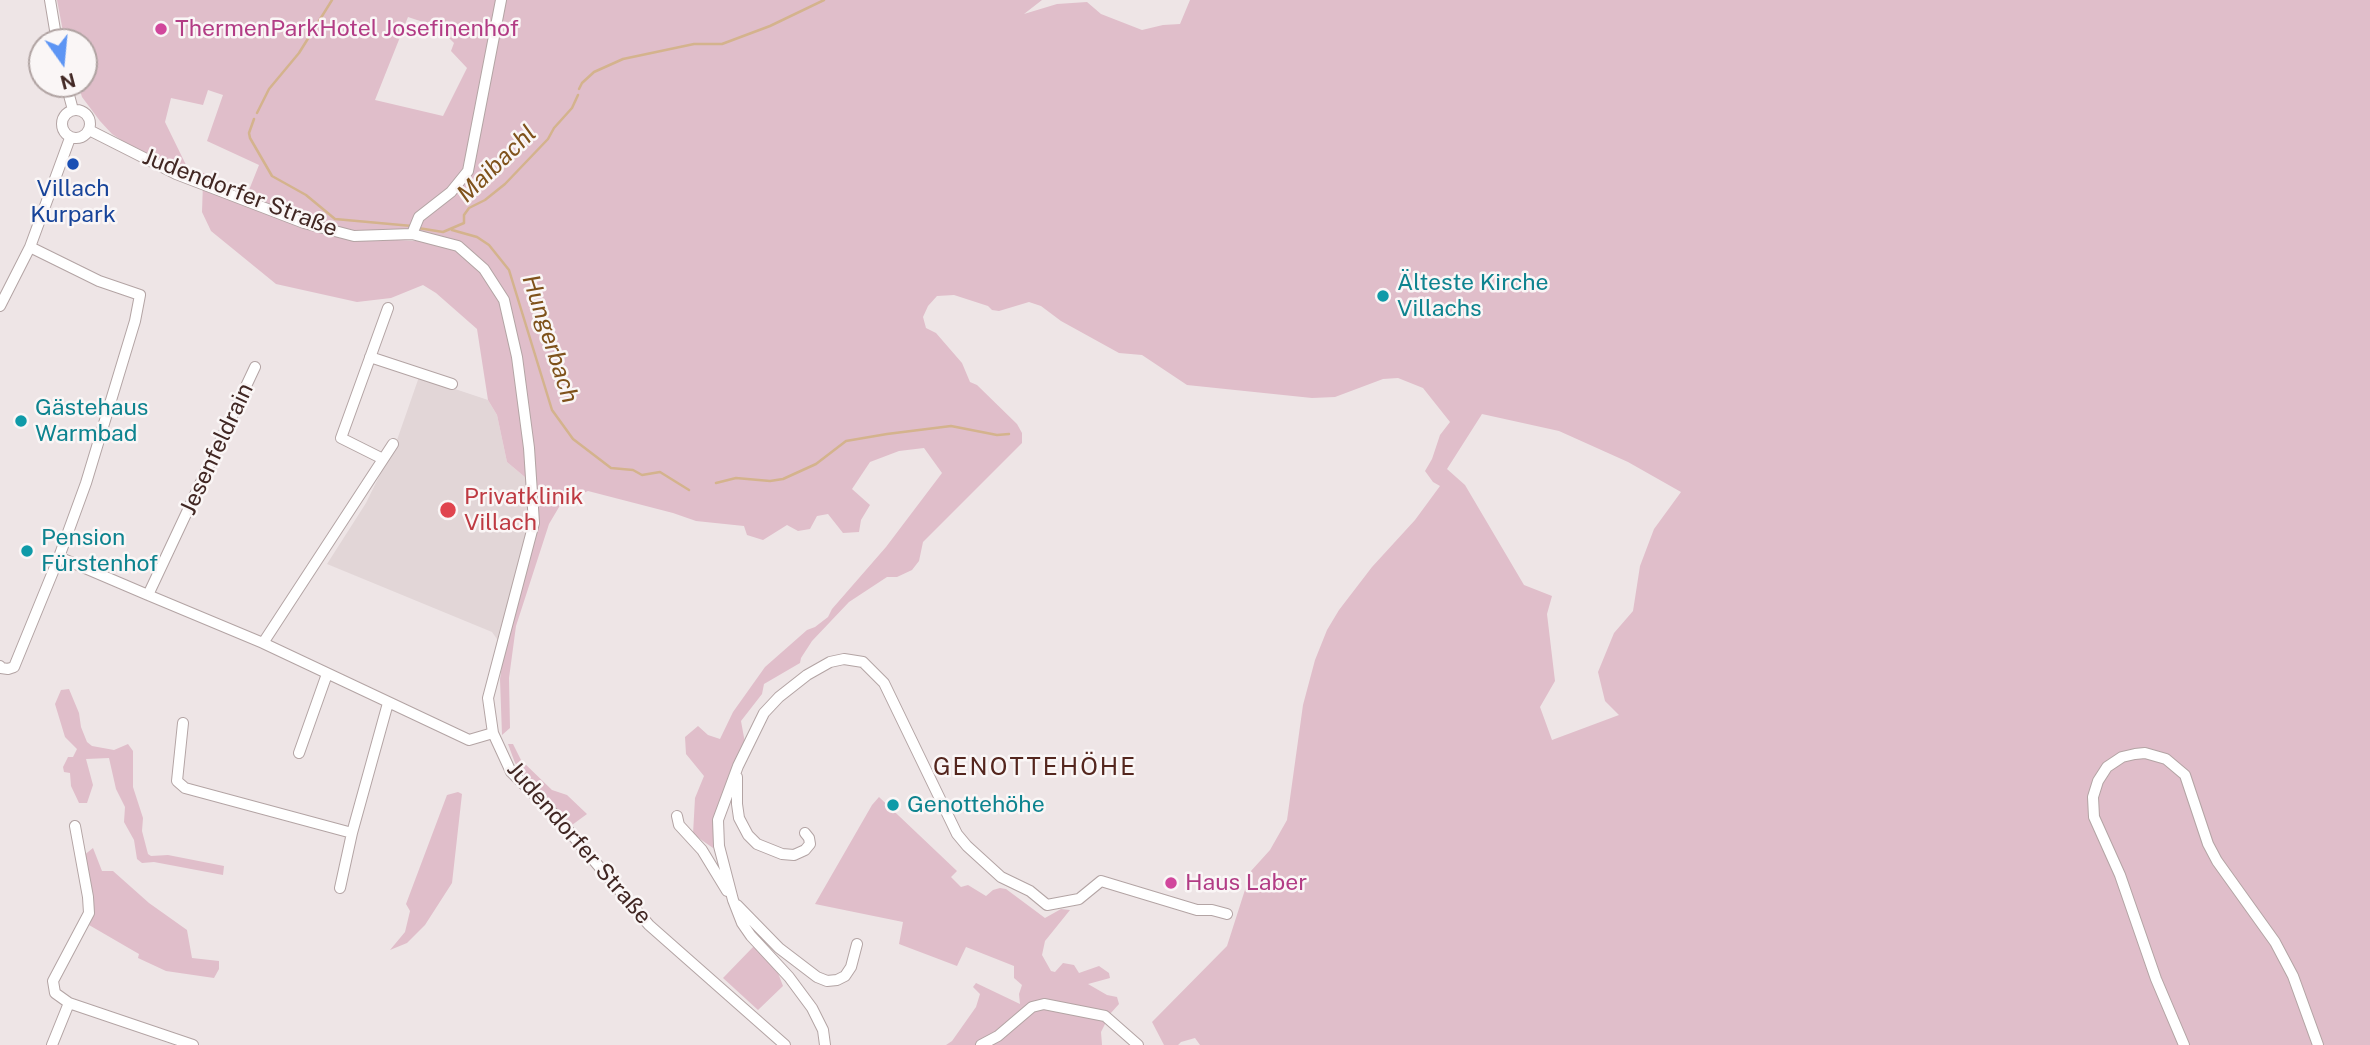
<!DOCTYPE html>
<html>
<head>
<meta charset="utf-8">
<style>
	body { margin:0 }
	#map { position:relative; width:2370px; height:1045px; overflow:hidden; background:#eee5e6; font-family:"Public Sans",sans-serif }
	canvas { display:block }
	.north { position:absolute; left:28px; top:28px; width:70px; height:70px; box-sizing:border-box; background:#faf6f6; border:2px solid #b0a3a2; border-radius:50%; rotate:165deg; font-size:19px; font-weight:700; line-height:28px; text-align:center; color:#412723 }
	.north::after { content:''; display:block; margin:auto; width:24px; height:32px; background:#5d95f4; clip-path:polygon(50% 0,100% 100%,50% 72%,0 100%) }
</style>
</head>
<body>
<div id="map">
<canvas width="2370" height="1045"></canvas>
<div class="north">N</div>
</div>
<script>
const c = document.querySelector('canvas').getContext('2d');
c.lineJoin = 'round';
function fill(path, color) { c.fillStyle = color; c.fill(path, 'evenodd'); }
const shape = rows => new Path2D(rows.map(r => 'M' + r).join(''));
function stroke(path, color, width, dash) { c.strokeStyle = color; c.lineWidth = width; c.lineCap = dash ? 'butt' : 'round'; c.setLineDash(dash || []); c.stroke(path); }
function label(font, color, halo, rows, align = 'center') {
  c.font = font + ' "Public Sans",sans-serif'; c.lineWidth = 5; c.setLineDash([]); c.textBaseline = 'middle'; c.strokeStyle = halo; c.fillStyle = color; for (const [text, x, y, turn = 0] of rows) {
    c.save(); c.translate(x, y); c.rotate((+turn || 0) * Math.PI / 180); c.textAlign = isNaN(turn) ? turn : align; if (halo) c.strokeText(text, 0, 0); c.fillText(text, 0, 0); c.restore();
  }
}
fill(shape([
	[419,377,488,400,497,415,507,462,526,478,535,517,505,644,497,639,492,632,327,564,366,503,397,440]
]), '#e2d6d7');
fill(shape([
	[57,0,1042,0,1024,14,1057,4,1087,2,1101,14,1142,30,1163,25,1180,24,1190,0,2370,0,2370,1045,1200,1045,1195,1038,1181,1042,1178,1045,1164,1045,1152,1022,1227,946,1251,871,1270,850,1287,820,1303,705,1315,660,1327,630,1339,610,1372,567,1415,520,1440,486,1433,482,1425,471,1432,459,1440,435,1450,422,1423,388,1398,378,1383,379,1335,397,1312,398,1187,385,1142,355,1119,353,1061,321,1041,306,1029,302,999,311,992,310,988,306,954,295,937,296,928,306,923,317,926,328,936,333,962,363,970,382,977,385,1017,424,1022,433,1022,443,923,542,919,561,912,570,897,577,887,577,849,602,812,641,801,658,800,663,764,684,762,694,741,721,745,743,730,772,716,814,713,848,693,834,695,798,704,776,686,754,685,737,698,726,708,735,720,739,733,712,765,667,807,630,815,627,828,617,832,609,886,547,942,473,924,448,899,451,870,462,852,489,870,505,861,520,859,532,843,533,828,514,817,516,810,529,798,531,787,525,763,540,747,535,744,526,696,521,673,513,588,491,562,502,549,524,516,626,509,678,510,728,502,735,500,679,505,644,535,517,526,478,507,462,497,415,488,400,477,329,436,293,423,285,391,298,357,302,276,284,211,231,202,212,203,182,144,155,112,134,100,121,82,97,78,84,84,84,84,42,65,42],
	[408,17,438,27,454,43,451,51,467,68,443,116,375,100],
	[208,90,223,95,207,141,259,165,249,190,187,167,165,122,171,98,203,105],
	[307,228,353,232,407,231,418,241,356,238,327,234],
	[1482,414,1559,431,1628,462,1681,492,1654,529,1640,566,1633,611,1614,633,1598,672,1605,701,1619,715,1552,740,1540,707,1555,681,1547,614,1552,596,1524,585,1465,485,1447,469],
	[69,689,79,713,81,727,87,742,92,746,114,750,128,744,133,751,133,787,143,818,142,831,148,854,151,856,168,855,224,866,223,875,154,862,142,863,137,859,134,840,124,822,125,807,116,789,109,758,86,759,93,785,87,803,79,803,71,786,70,773,64,772,63,767,68,757,73,757,77,749,65,737,55,704,61,690],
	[508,744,513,744,521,760,552,790,567,795,587,814,572,825,528,780,515,763],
	[458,792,462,794,452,883,425,925,407,943,390,950,405,932,410,911,406,904,447,795],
	[879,797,957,871,951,877,961,887,968,885,986,896,993,890,1000,888,1006,889,1045,918,1061,909,1070,910,1045,941,1042,955,1051,971,1055,972,1063,963,1074,965,1079,973,1099,966,1109,973,1110,978,1088,984,1107,995,1117,997,1119,1004,1110,1014,1101,1032,1102,1045,946,1045,952,1041,976,1007,980,994,973,987,976,983,1020,1004,1019,994,1022,985,1014,978,1014,966,966,947,957,966,899,944,903,922,815,904,872,805],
	[93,848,102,871,113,871,149,903,187,930,192,958,219,961,219,969,214,978,166,971,138,958,139,954,89,925,94,913,93,899,85,874,83,856],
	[754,946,778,973,783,986,758,1010,723,978]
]), '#e0beca');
stroke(shape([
	[579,89,582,83,594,72,623,59,694,44,722,44,770,26,824,0],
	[257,113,269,89,299,53,332,0],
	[254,119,249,133,250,138,272,176,306,195,335,219,412,226],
	[418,228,443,232,464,223,464,215,469,208,485,200,505,184,548,139,554,128,572,108,578,95],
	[452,230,477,237,489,245,509,270,552,410,573,439,611,468,633,470,642,475,660,472,689,490],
	[716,483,736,478,770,481,783,479,816,464,846,441,887,434,951,426,997,435,1009,434]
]), '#d4b38d', 2.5);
const minor = shape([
	[50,0,57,42],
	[66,84,73,110],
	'62 124a14 14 0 1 1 28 0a14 14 0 1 1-28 0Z',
	[89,130,176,174,304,223,354,236,412,234,458,246,484,269,504,300,517,357,529,448,534,523,488,698,493,733,511,772,555,815,649,925,785,1045],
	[412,234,419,217,451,192,468,171,501,0],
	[0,306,30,247,70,138],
	[370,357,452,384],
	[383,459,341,438,388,308],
	[59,557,148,595,255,367],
	[148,595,263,643,469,740,493,733],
	[263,643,393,444],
	[0,666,1,668,8,669,14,667,59,557,86,483,135,321,140,295,99,281,30,247],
	[183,723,177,781,185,788,352,833],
	[299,753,327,674],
	[737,777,737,804,739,818,748,835,757,844,782,854,794,855,805,850,810,844,809,838,805,833],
	[677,816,679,825,702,850,727,891],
	[75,826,88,897,89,913,53,981,55,993,69,1003,193,1045],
	[340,888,352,833,388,703],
	[737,905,779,948,817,977,827,981,837,980,845,976,851,967,857,944],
	[52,1045,69,1003],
	[825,1045,823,1030,812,1008,789,977,751,936,742,923,733,900,719,846,718,820,738,766,764,713,779,697,807,675,830,662,844,659,863,662,884,683,957,834,967,846,1001,877,1030,891,1047,905,1079,899,1101,881,1197,910,1212,910,1227,914],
	[981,1045,998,1036,1032,1007,1044,1004,1105,1016,1138,1045],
	[2184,1045,2156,979,2120,875,2094,817,2093,797,2098,781,2107,767,2122,757,2135,754,2145,753,2166,759,2185,775,2208,844,2217,861,2275,942,2293,976,2318,1045]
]);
stroke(minor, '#b3a4a4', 12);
stroke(minor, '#fff', 10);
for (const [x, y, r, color] of [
	[161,29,7,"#d1479c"],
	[73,164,7,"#1a4fb4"],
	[1383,296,7,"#0f9aa8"],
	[21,421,7,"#0f9aa8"],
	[448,510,9,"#e0444e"],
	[27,551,7,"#0f9aa8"],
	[893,805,7,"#0f9aa8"],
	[1171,883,7,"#d1479c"]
]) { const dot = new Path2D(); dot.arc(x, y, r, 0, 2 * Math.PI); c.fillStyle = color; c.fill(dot); stroke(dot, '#faf6f6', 2.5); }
label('23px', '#b23c85', '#faf6f6', [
	["ThermenParkHotel Josefinenhof",175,29],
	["Haus Laber",1185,883]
], 'left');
label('23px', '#164399', '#faf6f6', [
	["Villach",73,189],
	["Kurpark",73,215]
]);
label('23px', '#412723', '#faf6f6', [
	["Judendorfer Straße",240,193,21],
	["Jesenfeldrain",217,449,-65],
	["Judendorfer Straße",579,843,49]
]);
label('23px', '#0d838f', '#faf6f6', [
	["Älteste Kirche",1397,283],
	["Villachs",1397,309],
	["Gästehaus",35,408],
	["Warmbad",35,434],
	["Pension",41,538],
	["Fürstenhof",41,564],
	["Genottehöhe",907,805]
], 'left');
label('23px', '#be3a42', '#faf6f6', [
	["Privatklinik",464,497],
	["Villach",464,523]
], 'left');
label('italic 24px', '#7f521b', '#faf6f6', [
	["Maibachl",497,164,-44],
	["Hungerbach",550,339,72]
]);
c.letterSpacing = '2px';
label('24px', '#54261e', '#faf6f6', [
	["GENOTTEHÖHE",1035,768]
]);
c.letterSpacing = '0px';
</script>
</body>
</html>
